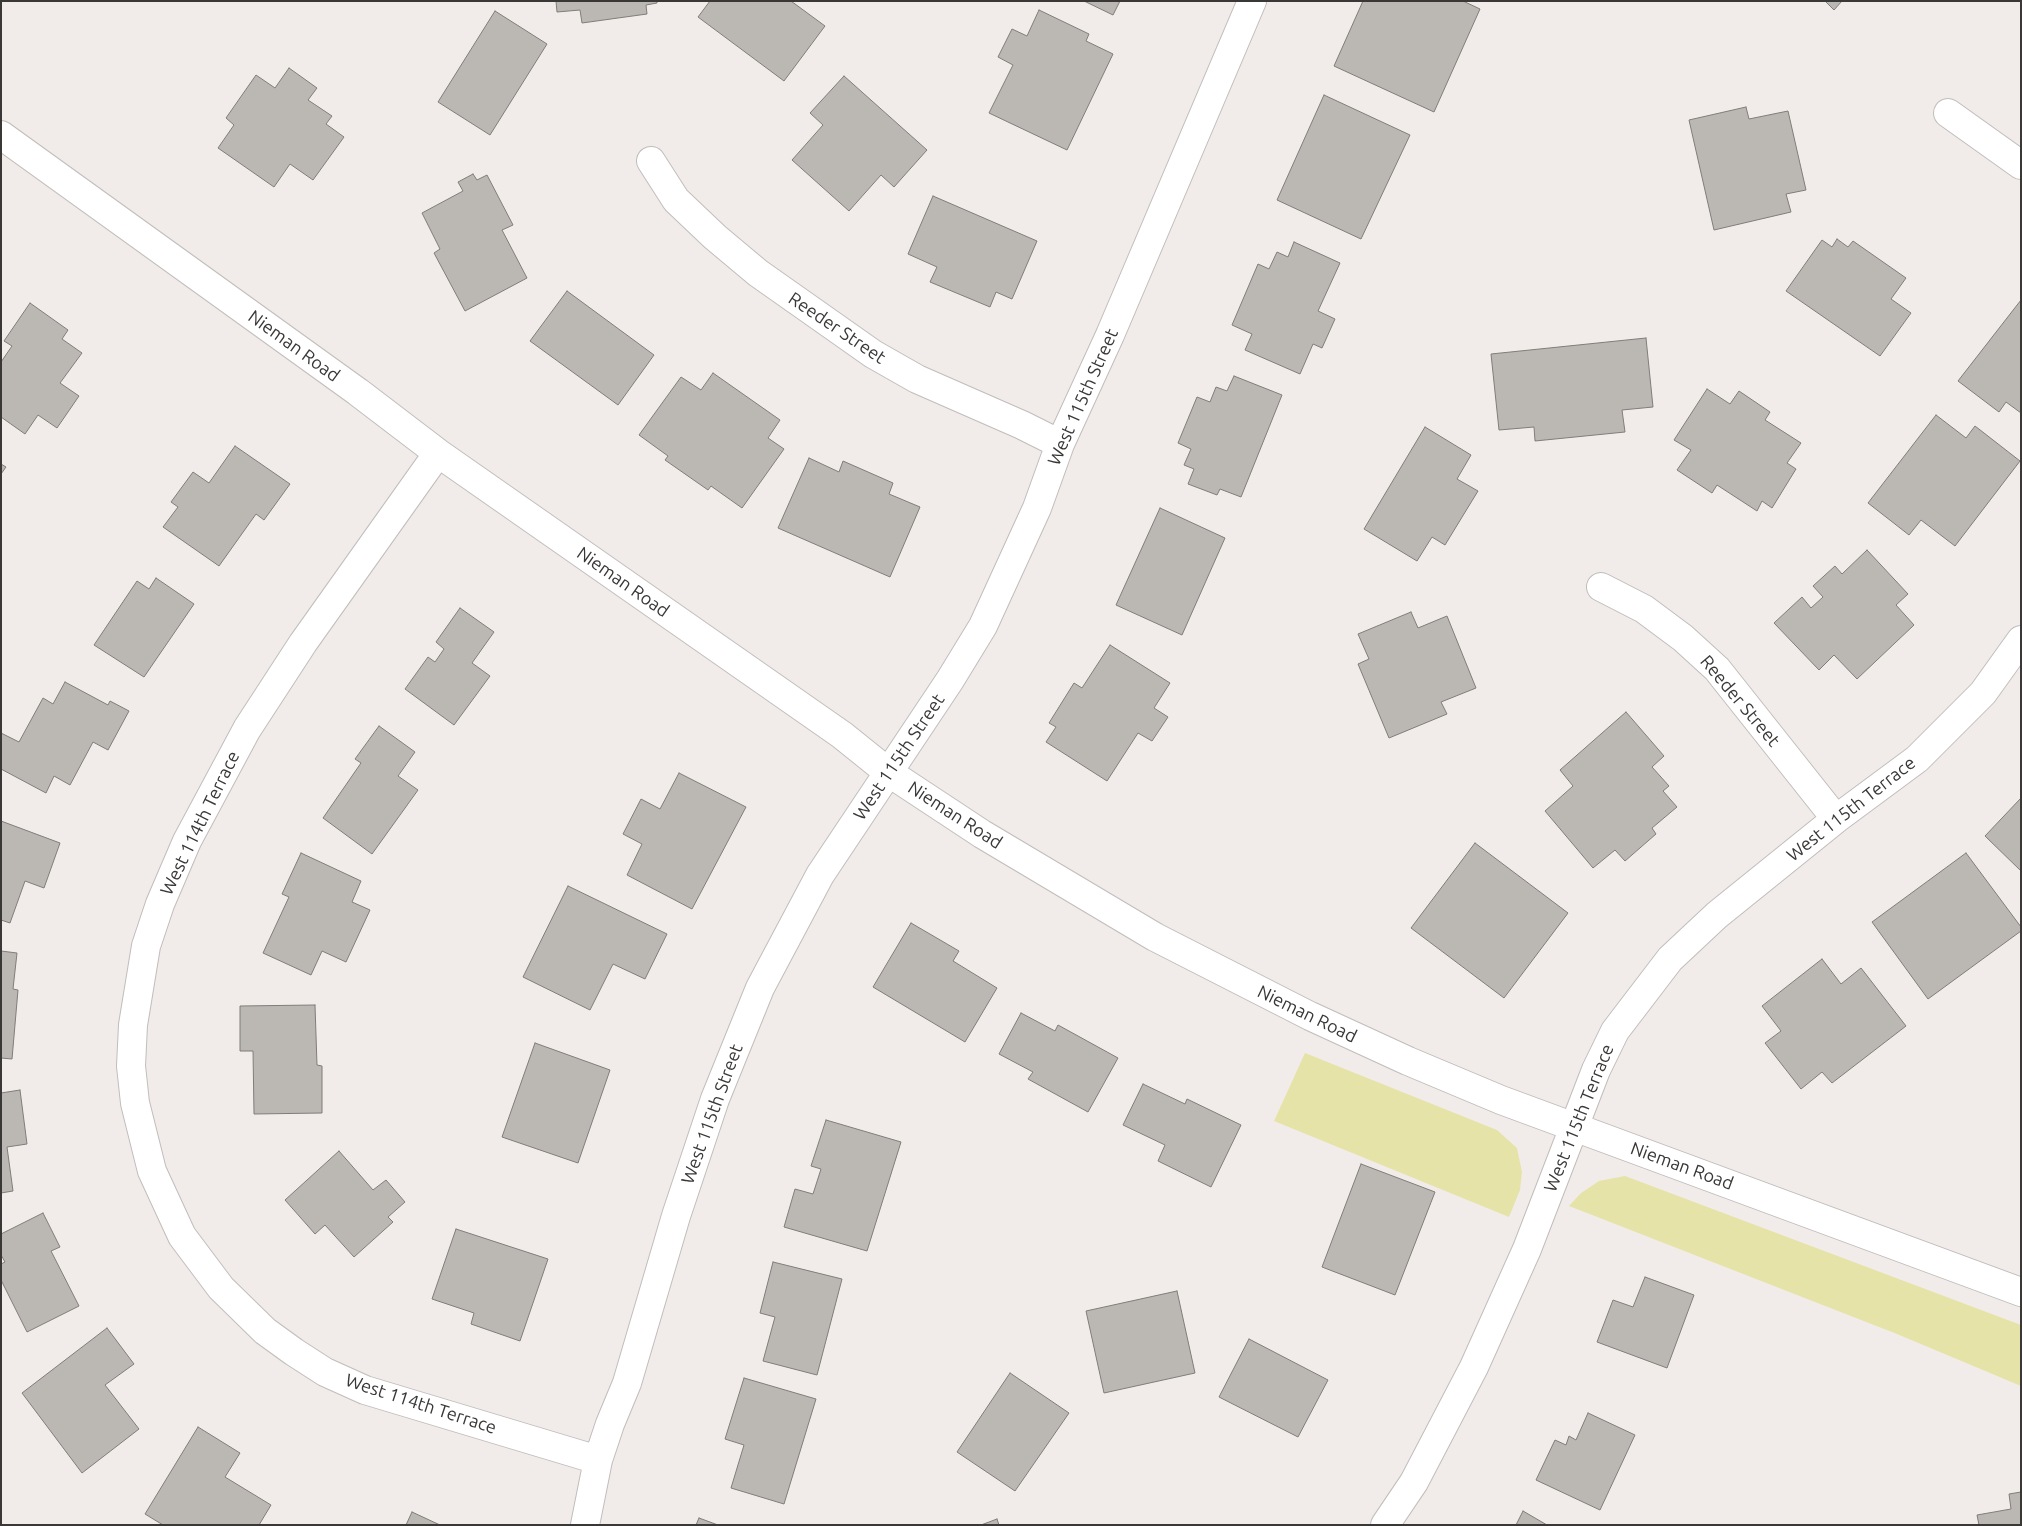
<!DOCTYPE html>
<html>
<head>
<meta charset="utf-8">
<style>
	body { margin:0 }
	#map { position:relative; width:2022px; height:1526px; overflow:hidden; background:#f1ece9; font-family:Ubuntu,sans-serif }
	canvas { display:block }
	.frame { position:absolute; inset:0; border:2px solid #3a3837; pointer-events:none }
</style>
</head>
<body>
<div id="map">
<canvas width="2022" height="1526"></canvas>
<div class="frame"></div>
</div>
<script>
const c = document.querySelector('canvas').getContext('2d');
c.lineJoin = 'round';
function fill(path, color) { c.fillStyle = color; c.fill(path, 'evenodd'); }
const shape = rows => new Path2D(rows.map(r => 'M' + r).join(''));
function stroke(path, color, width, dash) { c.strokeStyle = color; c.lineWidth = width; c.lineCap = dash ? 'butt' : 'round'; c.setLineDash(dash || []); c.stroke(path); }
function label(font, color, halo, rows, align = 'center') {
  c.font = font + ' Ubuntu,sans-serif'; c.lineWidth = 4.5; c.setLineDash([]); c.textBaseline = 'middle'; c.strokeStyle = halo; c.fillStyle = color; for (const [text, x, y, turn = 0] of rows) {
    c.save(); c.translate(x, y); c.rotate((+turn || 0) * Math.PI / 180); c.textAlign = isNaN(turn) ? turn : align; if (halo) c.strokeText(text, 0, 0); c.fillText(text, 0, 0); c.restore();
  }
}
fill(shape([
	[1305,1053,1497,1130,1517,1148,1522,1172,1520,1190,1509,1217,1274,1121],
	[1625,1176,2021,1325,2021,1386,1897,1334,1569,1206,1581,1193,1599,1181]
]), '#e5e3a8');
const building = shape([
	[556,1,657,1,657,3,646,5,647,14,582,23,580,10,557,12,556,1],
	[710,1,791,1,825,26,784,81,698,17,710,1],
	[1084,1,1120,1,1113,15,1084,1],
	[1363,1,1463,1,1480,9,1434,112,1334,66,1363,1],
	[1825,1,1842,1,1834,10,1825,1],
	[1039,10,1089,34,1086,41,1113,54,1067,150,989,113,1013,65,998,57,1012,29,1027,36,1039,10],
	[495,11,547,44,490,135,438,102,495,11],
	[289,68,317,88,308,100,332,116,326,124,344,137,313,180,290,164,274,187,218,148,234,125,226,118,256,75,275,88,289,68],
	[844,76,927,150,894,187,881,175,849,211,792,160,823,125,810,113,844,76],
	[1324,95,1410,135,1361,239,1277,200,1324,95],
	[1746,107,1749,119,1788,111,1806,190,1786,194,1791,212,1714,230,1689,120,1746,107],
	[473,174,477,180,487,175,513,225,502,230,527,278,465,311,434,253,440,249,422,213,463,191,458,182,473,174],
	[933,196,1037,241,1012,299,996,292,990,307,930,282,937,267,908,254,933,196],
	[1837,239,1848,247,1853,241,1906,278,1891,299,1911,313,1880,356,1786,291,1822,240,1832,247,1837,239],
	[1294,242,1340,263,1318,311,1335,319,1322,348,1313,344,1300,374,1245,350,1252,334,1232,325,1258,264,1269,269,1277,252,1288,257,1294,242],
	[567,291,654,355,618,405,530,341,567,291],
	[2021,300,2021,413,2006,402,1999,412,1958,381,2021,300],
	[30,303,68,330,62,339,82,353,60,383,79,396,57,428,38,415,25,434,1,417,1,362,12,346,4,341,30,303],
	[1646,338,1653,407,1622,410,1625,432,1535,441,1534,427,1499,430,1491,354,1646,338],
	[713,373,780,420,768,438,784,449,742,508,711,486,708,490,665,460,668,456,639,435,681,377,701,390,713,373],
	[1234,376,1282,395,1241,497,1220,489,1217,495,1188,484,1194,469,1184,465,1191,449,1178,443,1197,397,1210,402,1216,387,1227,391,1234,376],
	[1707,389,1730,404,1739,391,1770,412,1765,420,1801,443,1787,463,1796,469,1772,508,1762,501,1757,511,1717,485,1712,493,1677,470,1691,450,1674,440,1707,389],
	[1936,415,1966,438,1975,426,2020,461,1955,546,1921,520,1909,535,1868,503,1936,415],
	[1425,427,1471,455,1457,479,1478,491,1445,545,1432,537,1417,561,1364,529,1425,427],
	[235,446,290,484,264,520,256,514,219,566,163,527,178,507,171,502,193,472,209,483,235,446],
	[809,458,839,472,843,461,893,483,889,494,920,507,890,577,778,528,809,458],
	[1,464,6,467,1,474,1,464],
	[1160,508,1225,538,1182,635,1116,605,1160,508],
	[1867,550,1908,594,1896,605,1914,625,1857,679,1834,655,1819,670,1774,623,1802,597,1811,608,1823,597,1813,586,1835,566,1842,574,1867,550],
	[156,578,194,604,144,677,94,645,137,581,149,589,156,578],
	[460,608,494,632,472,663,490,676,454,725,405,689,428,657,435,662,444,649,436,642,460,608],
	[1411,612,1418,628,1447,616,1476,688,1441,702,1447,714,1389,738,1358,664,1369,659,1358,634,1411,612],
	[1110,645,1170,683,1154,708,1168,717,1152,741,1138,733,1107,781,1046,742,1056,727,1049,723,1074,683,1082,688,1110,645],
	[65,682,108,705,110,701,129,711,108,750,93,742,70,785,54,776,46,793,1,769,1,733,19,742,43,698,53,704,65,682],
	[1626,712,1664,756,1652,767,1669,786,1663,791,1677,807,1652,828,1656,834,1625,861,1615,850,1593,868,1545,811,1573,786,1560,770,1626,712],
	[379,726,415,752,398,776,418,790,372,854,323,818,361,763,355,759,379,726],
	[679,773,746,807,692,909,627,875,642,844,623,834,641,799,660,809,679,773],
	[2021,798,2021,871,1985,836,2021,798],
	[1,821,60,843,44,888,25,881,10,923,1,920,1,821],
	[1475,843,1568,913,1504,998,1411,928,1475,843],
	[301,853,361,881,352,902,370,910,346,962,322,951,311,975,263,953,289,897,282,894,301,853],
	[1966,853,2021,927,2021,931,1928,999,1872,922,1966,853],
	[568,886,667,934,645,979,613,964,590,1010,523,977,568,886],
	[911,923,959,951,953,961,997,988,965,1042,873,987,911,923],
	[1,951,17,953,13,989,18,990,12,1059,1,1058,1,951],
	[1822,959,1841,984,1861,968,1906,1026,1832,1083,1822,1072,1801,1089,1765,1043,1781,1031,1762,1006,1822,959],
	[315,1005,317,1065,322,1066,322,1113,254,1114,253,1051,240,1051,240,1006,315,1005],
	[1021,1013,1055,1031,1058,1025,1118,1058,1088,1112,1028,1079,1033,1072,999,1054,1021,1013],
	[535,1043,610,1070,578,1163,502,1137,535,1043],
	[1143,1084,1185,1104,1187,1099,1241,1125,1211,1187,1158,1161,1165,1145,1123,1125,1143,1084],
	[20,1090,27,1144,7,1147,13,1191,1,1193,1,1093,20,1090],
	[826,1120,901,1142,867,1251,784,1227,795,1189,813,1194,821,1169,811,1166,826,1120],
	[339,1151,373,1190,386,1180,405,1202,388,1217,393,1222,354,1257,325,1225,315,1234,285,1200,339,1151],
	[1361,1164,1435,1192,1395,1295,1322,1267,1361,1164],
	[43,1213,60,1247,51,1251,79,1306,27,1332,1,1280,1,1264,5,1262,1,1255,1,1234,43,1213],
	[456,1229,548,1259,520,1341,471,1324,474,1313,432,1299,456,1229],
	[773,1262,842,1279,817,1375,763,1361,775,1317,760,1313,773,1262],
	[1645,1277,1694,1295,1667,1368,1597,1342,1613,1300,1633,1307,1645,1277],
	[1177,1291,1195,1373,1104,1393,1086,1311,1177,1291],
	[107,1328,134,1364,105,1385,139,1429,82,1473,22,1393,107,1328],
	[1249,1339,1328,1380,1298,1437,1219,1397,1249,1339],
	[1010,1373,1069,1413,1015,1491,957,1452,1010,1373],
	[744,1378,816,1399,784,1504,731,1488,744,1445,725,1439,744,1378],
	[1588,1413,1635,1435,1600,1510,1536,1480,1555,1440,1566,1445,1569,1436,1576,1440,1588,1413],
	[198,1427,240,1453,225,1477,271,1505,259,1525,163,1525,145,1514,198,1427],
	[2021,1492,2021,1525,1979,1525,1977,1515,2011,1509,2009,1494,2021,1492],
	[1523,1511,1547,1525,1516,1525,1523,1511],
	[412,1512,440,1525,406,1525,412,1512],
	[699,1518,718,1525,696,1525,699,1518],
	[997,1519,999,1525,981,1525,997,1519]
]);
fill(building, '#bbb8b4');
stroke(building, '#7f7d79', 1);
const minor = shape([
	[1948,113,2021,165],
	[1,135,358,392,438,453,842,735,888,772,982,834,1155,937,1310,1016,1408,1061,1501,1100,2021,1292],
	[651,161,676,200,715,237,758,273,873,354,917,379,1022,425,1060,444],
	[438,453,303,643,247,729,187,841,160,904,146,946,133,1025,131,1066,135,1103,152,1171,182,1236,221,1288,265,1331,294,1352,325,1372,365,1390,598,1460],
	[1601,587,1644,609,1683,638,1717,669,1836,819],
	[585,1525,598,1460,610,1424,627,1383,676,1216,715,1099,760,988,820,875,950,680,983,626,1037,508,1060,444,1110,335,1252,1],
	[1385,1525,1414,1482,1474,1367,1527,1249,1596,1070,1615,1031,1670,959,1717,915,1836,819,1917,759,1983,693,2021,640]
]);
stroke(minor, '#c1bdbb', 30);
stroke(minor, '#fff', 28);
label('18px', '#3a3837', '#fff', [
	["Reeder Street",837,328,34],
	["Nieman Road",294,346,36],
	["West 115th Street",1083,397,-66],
	["Nieman Road",623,582,35],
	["Reeder Street",1740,701,50],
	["West 115th Street",899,757,-56],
	["West 115th Terrace",1851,809,-38],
	["Nieman Road",955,815,33],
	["West 114th Terrace",200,823,-64],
	["Nieman Road",1307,1014,26],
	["West 115th Street",712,1114,-70],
	["West 115th Terrace",1579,1118,-68],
	["Nieman Road",1682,1166,20],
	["West 114th Terrace",421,1404,18]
]);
</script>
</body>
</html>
